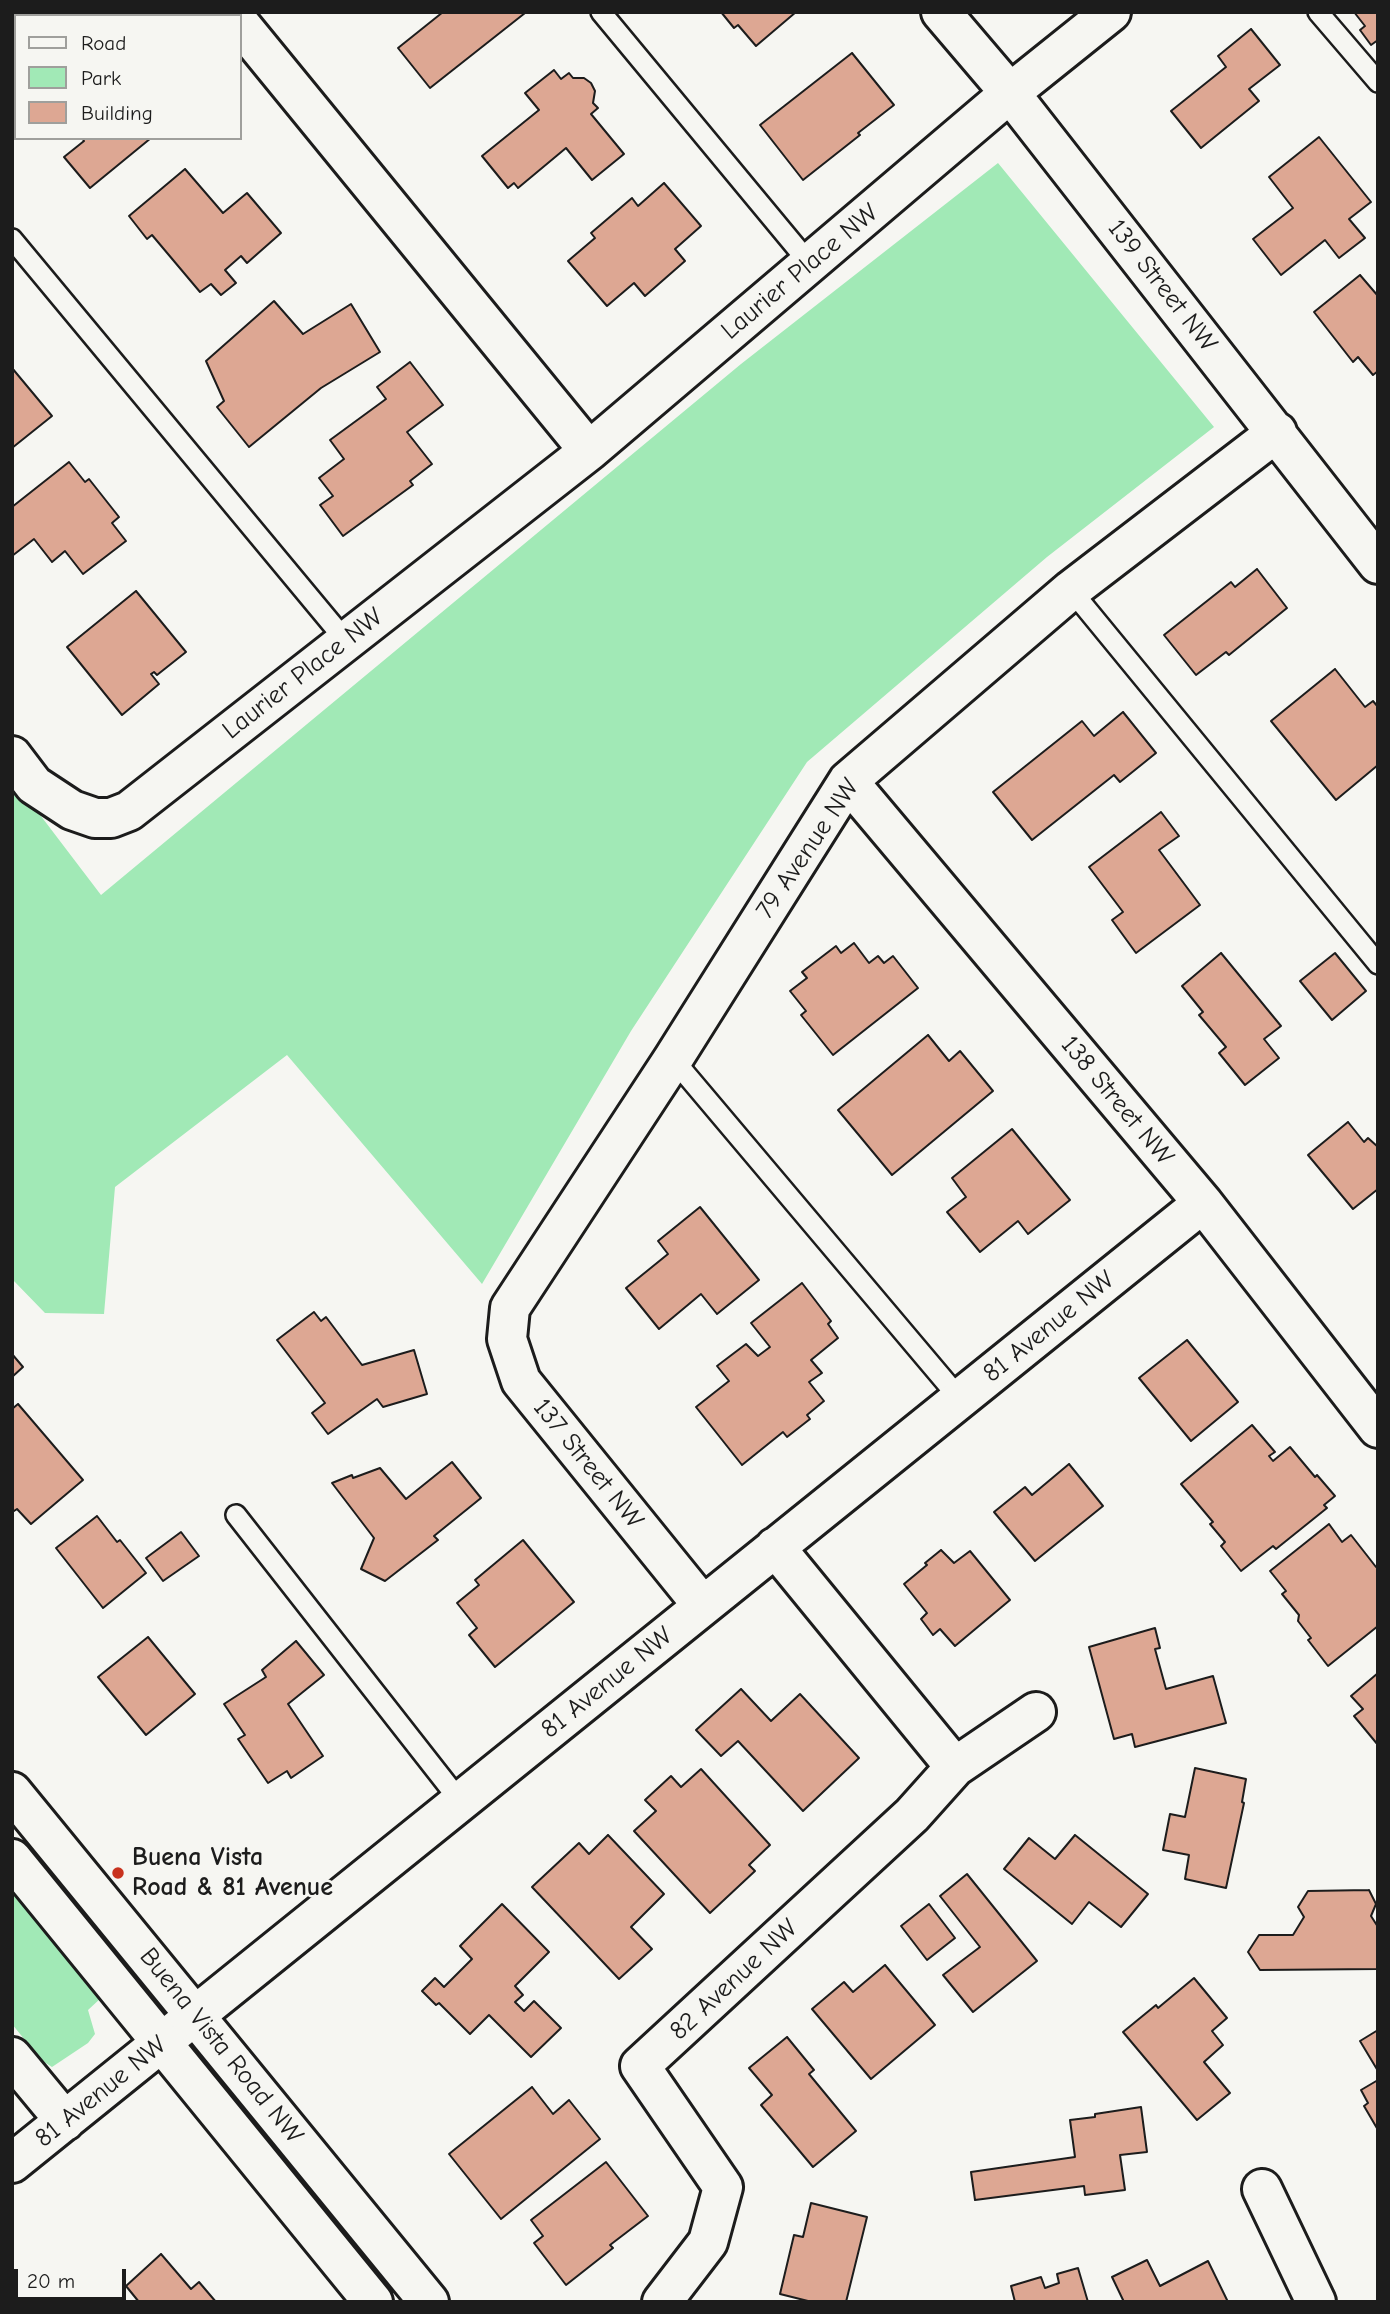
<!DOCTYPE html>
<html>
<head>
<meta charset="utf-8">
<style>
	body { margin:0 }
	#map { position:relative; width:1390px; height:2314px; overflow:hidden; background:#f6f6f2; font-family:"Comic Neue",sans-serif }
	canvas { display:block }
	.frame { position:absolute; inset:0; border:14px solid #1c1c1c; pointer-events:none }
	.legend { position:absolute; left:14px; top:14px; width:228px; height:126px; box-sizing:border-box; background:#f6f6f2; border:2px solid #9f9f9c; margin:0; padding:9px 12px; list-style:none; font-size:21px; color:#1c1c1c }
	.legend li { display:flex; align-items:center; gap:14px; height:35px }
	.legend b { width:35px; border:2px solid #9f9f9c }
	.scale { position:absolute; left:14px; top:2269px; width:112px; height:32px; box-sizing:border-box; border:4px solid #1c1c1c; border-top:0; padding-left:9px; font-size:21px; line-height:24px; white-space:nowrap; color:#1c1c1c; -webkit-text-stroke:5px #f6f6f2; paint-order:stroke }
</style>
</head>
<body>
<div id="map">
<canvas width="1390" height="2314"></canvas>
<div class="frame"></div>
<ul class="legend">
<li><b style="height:9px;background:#f6f6f2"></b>Road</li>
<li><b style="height:19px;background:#a1e9b6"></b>Park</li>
<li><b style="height:19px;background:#dda793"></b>Building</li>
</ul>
<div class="scale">20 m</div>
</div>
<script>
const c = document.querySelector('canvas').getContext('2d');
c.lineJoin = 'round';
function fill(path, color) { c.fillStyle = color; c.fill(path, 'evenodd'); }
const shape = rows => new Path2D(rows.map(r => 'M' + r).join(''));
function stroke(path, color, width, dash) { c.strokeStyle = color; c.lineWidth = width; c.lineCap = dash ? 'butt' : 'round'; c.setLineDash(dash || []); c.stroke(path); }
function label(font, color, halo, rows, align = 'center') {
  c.font = font + ' "Comic Neue",sans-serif'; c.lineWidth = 5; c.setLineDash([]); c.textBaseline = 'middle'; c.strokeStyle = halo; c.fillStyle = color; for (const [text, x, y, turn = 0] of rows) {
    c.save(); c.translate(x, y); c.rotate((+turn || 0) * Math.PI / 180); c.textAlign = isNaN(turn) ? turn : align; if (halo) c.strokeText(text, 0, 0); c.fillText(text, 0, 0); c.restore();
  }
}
fill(shape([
	[998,163,1214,427,1047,557,807,762,631,1031,482,1284,287,1055,115,1187,104,1314,45,1313,12,1279,12,778,101,895,741,364],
	[12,1890,101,1998,88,2010,95,2034,88,2043,52,2067,41,2060,12,2024]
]), '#a1e9b6');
const building = shape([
	[12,12,90,12,85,16,16,16,16,71,12,73,12,12],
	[443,12,524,12,525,13,430,88,398,48,443,12],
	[721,12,796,12,756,46,738,25,734,28,721,12],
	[1354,12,1378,12,1378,40,1371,45,1360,30,1365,26,1354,12],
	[1251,29,1280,65,1249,89,1259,101,1201,148,1171,111,1226,67,1218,56,1251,29],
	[852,53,894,105,858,133,860,135,803,180,760,125,852,53],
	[554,70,561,79,569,73,573,78,584,78,591,83,595,91,593,103,598,108,591,114,624,154,592,180,566,148,518,188,514,183,508,188,482,156,539,110,525,93,554,70],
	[1319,137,1371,202,1349,219,1365,238,1339,258,1325,240,1281,275,1253,239,1293,208,1269,177,1319,137],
	[82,138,151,138,90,188,64,157,84,141,82,138],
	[185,169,223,213,247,193,281,233,247,263,241,256,225,270,236,283,221,295,211,284,200,292,152,235,147,239,129,216,185,169],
	[664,183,701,226,675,249,685,261,645,296,634,283,607,306,568,261,595,238,591,233,632,198,638,206,664,183],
	[1360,275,1378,296,1378,371,1373,375,1358,357,1353,362,1314,312,1360,275],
	[274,301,303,334,351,304,380,352,321,388,249,447,217,407,224,401,206,361,274,301],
	[410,362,443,405,407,432,432,464,410,481,413,485,343,536,320,505,333,496,319,478,344,459,330,440,386,399,377,387,410,362],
	[12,368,52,416,12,448,12,368],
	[69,462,85,482,89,479,119,517,112,523,126,541,83,574,65,551,52,562,34,539,12,556,12,507,69,462],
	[1257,569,1287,608,1229,655,1226,652,1196,675,1164,635,1231,582,1235,587,1257,569],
	[136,591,186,652,157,675,154,672,151,674,159,684,122,715,67,647,136,591],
	[1335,669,1365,707,1373,701,1378,707,1378,765,1336,800,1271,721,1335,669],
	[1123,712,1156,753,1120,782,1114,775,1032,840,993,792,1082,721,1094,736,1123,712],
	[1161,812,1179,836,1159,850,1200,905,1136,953,1112,920,1123,912,1089,867,1161,812],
	[854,943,869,963,878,956,884,963,893,956,918,988,833,1055,801,1015,806,1011,790,991,807,978,802,972,836,946,841,953,854,943],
	[1221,953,1281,1026,1264,1039,1279,1058,1245,1085,1219,1053,1226,1047,1199,1015,1203,1012,1182,986,1221,953],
	[1335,953,1366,991,1332,1020,1300,981,1335,953],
	[928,1035,949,1061,960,1051,993,1091,892,1175,838,1110,928,1035],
	[1348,1122,1364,1142,1368,1138,1378,1147,1378,1189,1353,1209,1308,1155,1348,1122],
	[1012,1129,1070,1200,1028,1234,1018,1221,980,1252,947,1212,966,1197,952,1178,1012,1129],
	[700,1207,759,1280,717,1314,701,1294,659,1329,626,1288,668,1254,658,1241,700,1207],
	[802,1283,831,1321,828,1324,838,1338,811,1360,822,1373,809,1382,824,1401,807,1415,810,1419,787,1437,783,1432,742,1465,696,1407,729,1381,717,1366,746,1344,758,1356,770,1347,751,1323,802,1283],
	[314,1312,321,1321,326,1317,362,1365,414,1350,427,1394,383,1407,377,1399,328,1434,312,1413,325,1403,277,1340,314,1312],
	[1187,1340,1238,1402,1191,1441,1139,1378,1187,1340],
	[12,1354,23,1367,12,1377,12,1354],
	[18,1404,83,1480,31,1524,17,1509,14,1511,12,1509,12,1409,18,1404],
	[1252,1425,1275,1452,1269,1456,1273,1461,1290,1447,1315,1477,1317,1475,1335,1496,1324,1505,1327,1508,1276,1549,1273,1546,1241,1571,1221,1546,1225,1542,1210,1524,1213,1522,1181,1484,1252,1425],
	[452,1462,481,1498,434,1536,438,1540,385,1581,361,1569,374,1538,332,1483,352,1475,353,1478,380,1468,406,1499,452,1462],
	[1069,1464,1103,1506,1035,1561,994,1512,1025,1487,1032,1495,1069,1464],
	[97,1516,117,1542,120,1540,146,1573,103,1608,56,1548,97,1516],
	[1329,1524,1342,1542,1351,1535,1376,1567,1378,1565,1378,1626,1328,1666,1308,1640,1311,1638,1298,1621,1299,1615,1282,1594,1286,1591,1270,1571,1329,1524],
	[181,1532,199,1556,163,1581,146,1558,181,1532],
	[523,1540,574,1602,495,1667,469,1635,477,1628,457,1603,479,1585,475,1580,523,1540],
	[941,1550,954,1563,970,1551,1010,1600,955,1646,940,1629,933,1635,921,1619,927,1613,904,1584,927,1565,925,1563,941,1550],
	[1155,1628,1160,1648,1155,1649,1166,1689,1213,1676,1226,1723,1135,1747,1132,1734,1114,1739,1089,1647,1155,1628],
	[148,1637,195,1694,146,1735,98,1677,148,1637],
	[296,1641,324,1675,288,1704,323,1756,291,1778,287,1771,268,1783,238,1739,245,1735,224,1704,266,1677,262,1670,296,1641],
	[1378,1673,1378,1745,1354,1716,1363,1709,1351,1696,1378,1673],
	[741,1689,771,1721,800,1694,859,1758,803,1811,738,1741,721,1756,696,1730,741,1689],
	[1195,1768,1246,1779,1242,1802,1244,1803,1226,1888,1185,1879,1189,1855,1163,1850,1170,1814,1185,1817,1195,1768],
	[701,1769,770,1845,749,1865,755,1871,710,1913,634,1831,656,1811,645,1800,671,1776,681,1787,701,1769],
	[608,1835,664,1894,631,1927,652,1949,619,1979,532,1887,579,1843,589,1854,608,1835],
	[1075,1835,1148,1894,1121,1927,1089,1902,1072,1924,1004,1869,1029,1838,1055,1859,1075,1835],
	[967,1874,1037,1961,973,2012,943,1975,980,1947,940,1896,967,1874],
	[1369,1890,1376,1904,1371,1916,1378,1927,1378,1969,1260,1970,1248,1952,1259,1935,1293,1935,1304,1917,1298,1907,1308,1891,1369,1890],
	[502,1904,549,1952,515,1986,523,1995,515,2002,524,2011,534,2001,561,2028,531,2057,489,2015,470,2034,439,2003,436,2005,422,1991,435,1978,444,1987,472,1959,460,1946,502,1904],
	[929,1904,955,1938,927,1960,901,1926,929,1904],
	[885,1965,935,2025,871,2079,812,2009,844,1982,853,1992,885,1965],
	[1194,1978,1227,2018,1212,2031,1223,2045,1204,2062,1230,2093,1197,2120,1123,2032,1156,2005,1158,2008,1194,1978],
	[1378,2030,1378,2071,1360,2041,1378,2030],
	[787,2037,814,2070,809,2074,856,2131,813,2167,761,2105,772,2095,749,2068,787,2037],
	[1378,2080,1378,2130,1364,2106,1368,2103,1361,2090,1378,2080],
	[532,2087,553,2114,569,2100,600,2139,501,2219,449,2154,532,2087],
	[1141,2107,1147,2152,1120,2155,1125,2190,1085,2195,1084,2186,975,2200,971,2172,1075,2157,1070,2120,1095,2117,1095,2114,1141,2107],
	[606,2162,648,2216,610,2245,613,2248,566,2285,534,2243,543,2236,531,2220,606,2162],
	[811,2203,867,2217,846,2302,812,2302,780,2294,794,2235,803,2237,811,2203],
	[161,2254,191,2289,199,2282,216,2302,139,2302,126,2286,161,2254],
	[1147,2260,1160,2286,1208,2261,1228,2302,1124,2302,1112,2277,1147,2260],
	[1078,2268,1088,2302,1015,2302,1011,2286,1041,2277,1045,2288,1059,2283,1057,2274,1078,2268]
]);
fill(building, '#dda793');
stroke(building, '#1c1c1c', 2);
const service = shape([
	[601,12,810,264],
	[1318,12,1378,82],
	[12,239,346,641],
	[1071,590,1378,964],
	[673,1059,960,1399],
	[236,1515,460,1801]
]);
const minor = shape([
	[941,12,1010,93,1378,564],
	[240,24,589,451],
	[12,756,34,785,72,810,95,818,111,818,129,811,589,451,1010,93,1111,12],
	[848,781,1203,1203,1378,1428],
	[775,1547,955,1767],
	[703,1606,521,1381,507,1339,510,1308,673,1059,848,781,1071,590,1277,432],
	[12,2057,65,2121],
	[12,2163,1203,1203],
	[1262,2189,1316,2302],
	[662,2302,708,2242,723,2187,640,2066,912,1815,955,1767,1036,1712]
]);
const tertiary = shape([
	[12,1792,429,2302],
	[12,1859,373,2302]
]);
stroke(service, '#1c1c1c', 24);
stroke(minor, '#1c1c1c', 44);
stroke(tertiary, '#1c1c1c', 44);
stroke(service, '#f6f6f2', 19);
stroke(minor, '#f6f6f2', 38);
stroke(tertiary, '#f6f6f2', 38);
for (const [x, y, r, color] of [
	[118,1873,7,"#c8321e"]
]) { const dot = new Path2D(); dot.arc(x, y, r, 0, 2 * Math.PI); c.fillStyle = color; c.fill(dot); stroke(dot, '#f6f6f2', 2.5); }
label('26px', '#1c1c1c', '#f6f6f2', [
	["Laurier Place NW",800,272,-40],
	["139 Street NW",1162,286,52],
	["Laurier Place NW",303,674,-38],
	["79 Avenue NW",808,849,-56],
	["138 Street NW",1117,1101,50],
	["81 Avenue NW",1049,1327,-39],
	["137 Street NW",588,1464,51],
	["81 Avenue NW",607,1683,-39],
	["82 Avenue NW",734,1980,-43],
	["Buena Vista Road NW",221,2046,51],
	["81 Avenue NW",101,2092,-39]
]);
label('bold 26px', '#1c1c1c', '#f6f6f2', [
	["Buena Vista",132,1858],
	["Road & 81 Avenue",132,1888]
], 'left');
</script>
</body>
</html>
